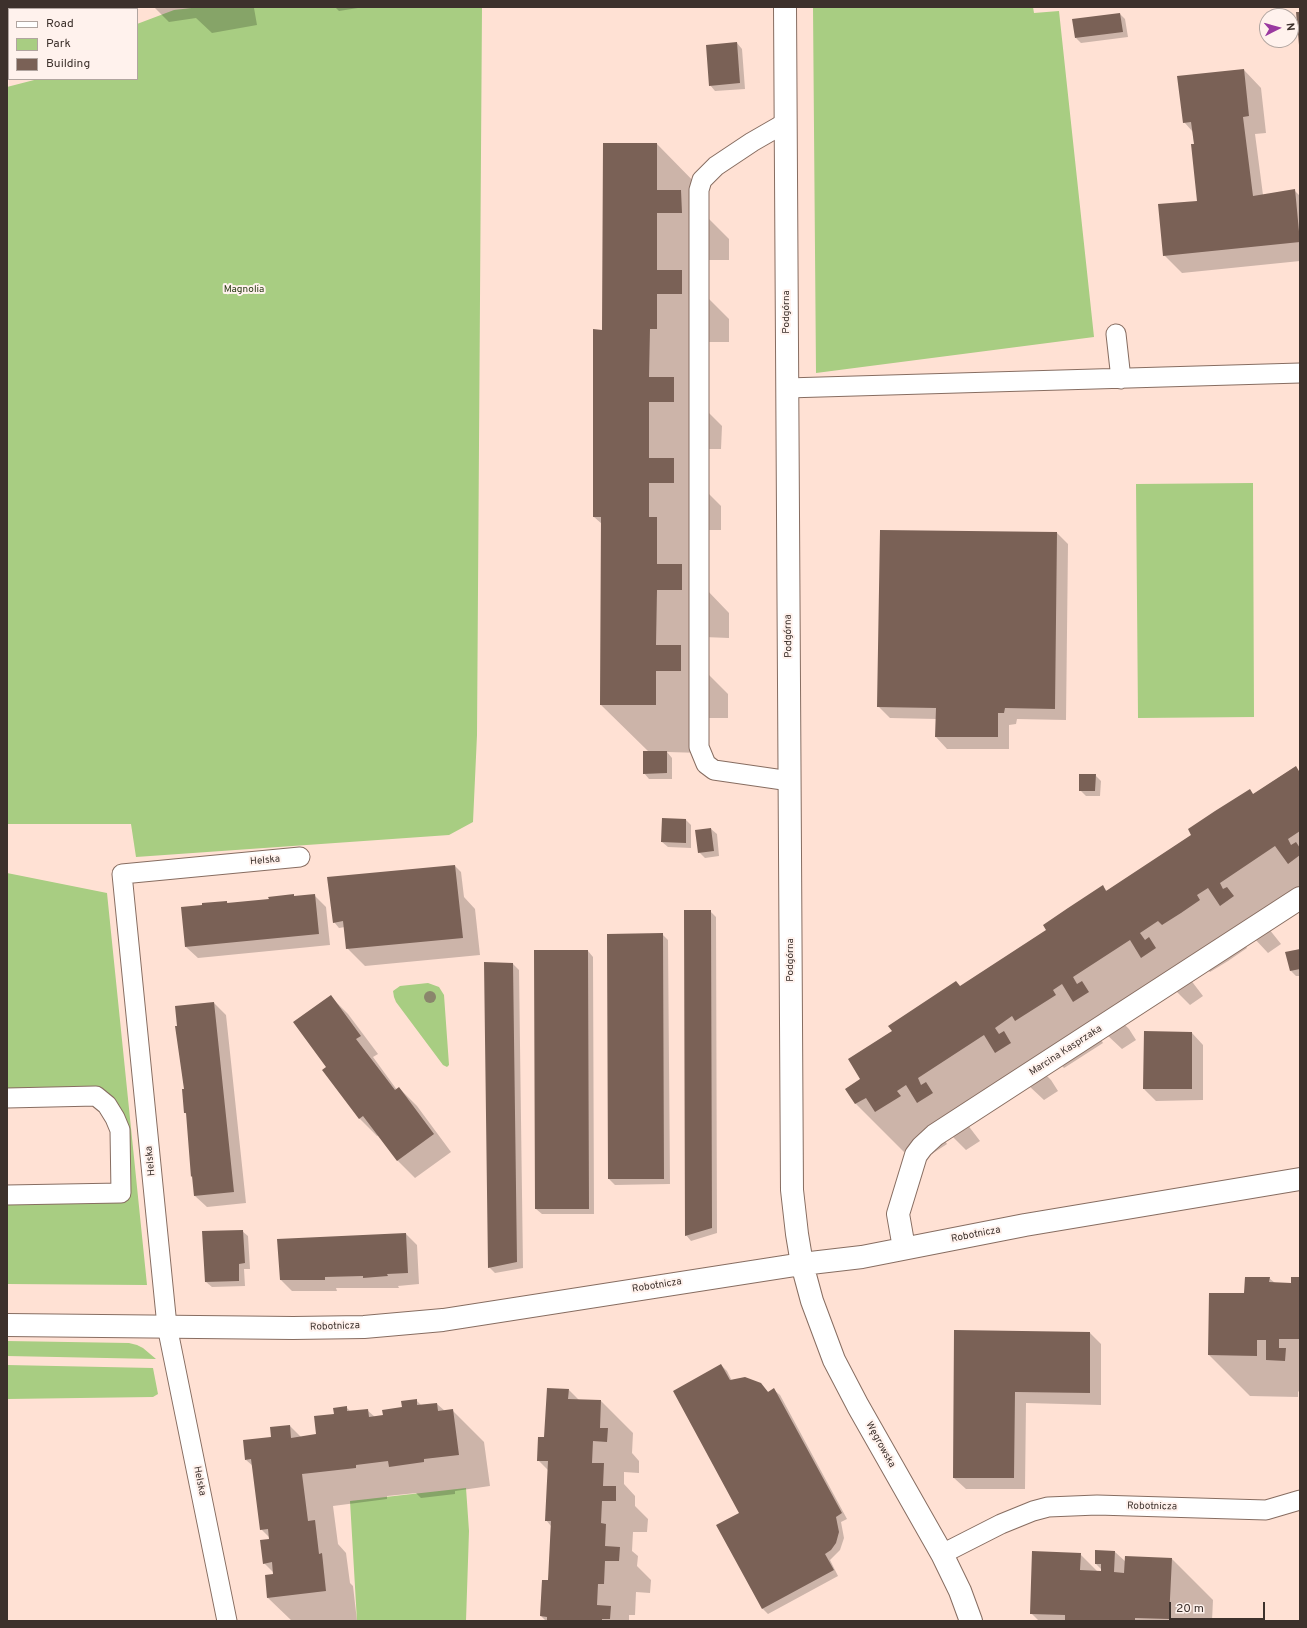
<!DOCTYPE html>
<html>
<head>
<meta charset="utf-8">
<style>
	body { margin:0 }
	#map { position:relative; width:1307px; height:1628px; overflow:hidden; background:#ffe1d4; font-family:Overpass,sans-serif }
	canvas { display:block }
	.frame { position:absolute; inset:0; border:8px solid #3d312c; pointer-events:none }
	.legend { position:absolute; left:8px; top:8px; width:130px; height:72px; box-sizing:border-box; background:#fff2ed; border:1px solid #b1a5a0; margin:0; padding:5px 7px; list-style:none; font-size:12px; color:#3d312c }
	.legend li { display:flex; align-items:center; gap:8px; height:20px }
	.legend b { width:20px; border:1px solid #b1a5a0 }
	.north { position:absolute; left:1259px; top:8px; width:40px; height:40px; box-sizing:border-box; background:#fff2ed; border:1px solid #b1a5a0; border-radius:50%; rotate:84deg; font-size:11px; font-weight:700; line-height:16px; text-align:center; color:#3d312c }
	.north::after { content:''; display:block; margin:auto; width:14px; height:18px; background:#9a39a0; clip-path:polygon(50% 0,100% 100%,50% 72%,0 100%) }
	.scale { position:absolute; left:1169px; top:1602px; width:96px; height:18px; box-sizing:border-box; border:2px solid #3d312c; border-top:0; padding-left:5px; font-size:12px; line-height:14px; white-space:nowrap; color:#3d312c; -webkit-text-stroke:3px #fff2ed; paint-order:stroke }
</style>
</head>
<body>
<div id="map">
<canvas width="1307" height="1628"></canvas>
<div class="frame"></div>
<ul class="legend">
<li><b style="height:5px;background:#fff"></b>Road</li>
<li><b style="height:11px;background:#a8cd82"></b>Park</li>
<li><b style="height:11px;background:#7a6156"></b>Building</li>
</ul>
<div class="north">N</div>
<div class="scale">20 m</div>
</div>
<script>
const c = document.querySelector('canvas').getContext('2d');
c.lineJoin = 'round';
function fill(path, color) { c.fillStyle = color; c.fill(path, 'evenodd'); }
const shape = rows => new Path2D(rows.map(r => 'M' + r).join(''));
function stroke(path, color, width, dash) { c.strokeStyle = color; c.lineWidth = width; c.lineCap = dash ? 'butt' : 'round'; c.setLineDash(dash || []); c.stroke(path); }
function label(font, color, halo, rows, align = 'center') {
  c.font = font + ' Overpass,sans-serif'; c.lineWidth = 4; c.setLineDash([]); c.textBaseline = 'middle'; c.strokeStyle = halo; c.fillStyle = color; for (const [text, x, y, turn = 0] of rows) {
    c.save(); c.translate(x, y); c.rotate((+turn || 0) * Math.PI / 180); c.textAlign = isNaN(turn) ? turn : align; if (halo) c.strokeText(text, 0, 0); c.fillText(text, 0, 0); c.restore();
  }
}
fill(shape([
	[200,7,482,7,477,735,473,822,449,835,136,857,131,824,7,824,7,87,38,79,137,79,137,24,174,10],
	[813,7,1033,7,1034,13,1059,11,1094,337,816,373],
	[1253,483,1254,717,1138,718,1136,484],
	[7,873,107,893,147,1285,7,1284,7,1195,121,1193,107,1105,7,1098],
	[428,983,439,987,444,995,449,1065,447,1067,443,1065,396,1002,394,997,393,991,400,986],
	[7,1341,129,1343,137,1345,143,1348,156,1359,7,1356],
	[7,1365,153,1368,158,1394,153,1397,7,1399],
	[466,1488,469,1531,466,1621,357,1621,350,1501]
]), '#a8cd82');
fill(shape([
	[154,7,260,7,254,8,257,25,212,33,196,18,169,22],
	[335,7,364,7,339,11],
	[1120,14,1125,19,1128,37,1081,43,1076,38],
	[737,43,742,49,745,89,715,91,710,85],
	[1244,70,1261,88,1266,133,1255,134,1263,195,1294,190,1300,196,1300,261,1182,273,1164,255,1200,202,1193,132,1184,122],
	[657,144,704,192,704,214,729,239,729,260,704,260,704,294,729,319,729,342,705,342,697,401,722,426,721,449,697,449,697,482,721,506,721,530,697,530,705,588,729,613,729,638,704,637,704,670,728,694,728,718,703,718,703,753,667,752,672,758,672,779,649,779,644,773,649,752,601,705,602,524,594,517,603,331],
	[1057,533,1068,544,1066,720,1017,719,1016,724,1009,725,1009,749,947,749,936,737,936,719,890,718,878,706],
	[1295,767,1300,772,1300,909,1269,929,1281,944,1268,953,1253,937,1244,943,1247,948,1228,961,1210,972,1206,968,1190,979,1203,996,1190,1005,1174,989,1123,1023,1129,1029,1136,1040,1122,1049,1106,1034,1100,1038,1103,1043,1064,1068,1060,1064,1045,1074,1051,1080,1058,1091,1044,1100,1028,1085,967,1124,980,1141,966,1150,951,1135,944,1139,947,1144,924,1159,911,1147,904,1152,856,1104,846,1089,861,1079,961,987,1048,930,1103,887,1107,891],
	[1095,775,1101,781,1100,796,1086,796,1080,790],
	[686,820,691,825,691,848,668,847,662,842],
	[711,829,717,834,719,856,705,858,699,852],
	[455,866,461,872,464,897,475,909,480,955,365,966,347,948,345,927,339,928,334,922],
	[314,895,326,907,330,945,198,958,186,947,227,902,228,904],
	[710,911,716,917,717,1233,691,1241,686,1235],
	[662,934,668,940,670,1184,615,1185,609,1179],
	[1300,950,1300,976,1296,976,1291,971],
	[588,951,593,957,594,1214,542,1214,536,1209],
	[485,963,513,964,519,970,523,1268,495,1273,489,1267],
	[330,996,348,1014,378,1054,373,1057,397,1090,399,1088,417,1106,451,1152,415,1178,398,1161,379,1135,377,1136,359,1118,328,1067],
	[214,1003,226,1015,246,1203,207,1207,195,1196,187,1114,185,1113],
	[1192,1033,1203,1045,1203,1100,1156,1101,1144,1089],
	[242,1231,248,1236,250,1269,244,1269,245,1286,212,1287,206,1282],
	[406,1234,417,1245,419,1284,398,1286,399,1288,336,1288,337,1291,292,1291,281,1280],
	[1269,1278,1275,1283,1292,1284,1300,1278,1300,1393,1298,1391,1298,1397,1250,1396,1209,1355,1245,1294],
	[955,1331,1090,1333,1101,1344,1101,1405,1026,1403,1025,1489,966,1489,954,1478],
	[721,1365,727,1371,732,1381,760,1383,768,1392,774,1390,780,1395,847,1519,841,1522,844,1538,840,1550,830,1560,838,1576,768,1614,763,1609,740,1513],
	[569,1390,579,1400,601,1401,633,1433,632,1453,639,1461,639,1473,624,1472,624,1484,635,1496,635,1506,648,1519,647,1532,633,1532,632,1551,638,1556,637,1566,651,1580,650,1593,636,1592,635,1615,629,1615,629,1621,546,1621,541,1616,549,1581,551,1526,546,1520,549,1471,538,1460,545,1438],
	[416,1400,422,1406,437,1404,445,1411,452,1410,484,1442,490,1486,455,1491,455,1494,421,1498,416,1493,387,1496,387,1499,333,1506,338,1544,346,1553,350,1583,353,1586,357,1621,292,1621,268,1598,275,1574,264,1563,270,1538,261,1529,253,1466,246,1460,272,1437,290,1426,301,1437,318,1435,335,1415,346,1407,351,1412,367,1410,375,1417,384,1416,404,1408],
	[1096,1551,1115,1552,1126,1562,1172,1559,1213,1600,1212,1621,1039,1621,1031,1613,1080,1554,1098,1572,1102,1572,1102,1570,1096,1564]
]), '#0003');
fill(shape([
	[1296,12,1300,12,1300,45,1299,45],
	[1120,13,1123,32,1075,38,1072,19],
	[737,42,740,83,709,86,706,45],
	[1244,69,1249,116,1243,117,1253,196,1295,189,1300,242,1163,256,1158,204,1197,201,1191,144,1194,144,1191,122,1183,123,1177,76],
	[603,143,657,143,657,190,681,190,682,213,657,213,657,270,682,270,682,294,657,294,657,329,650,329,649,377,674,377,674,402,649,402,649,458,674,458,674,483,649,483,649,517,657,517,657,564,682,564,682,590,657,590,656,645,681,645,681,671,656,671,656,705,600,705,601,517,593,517,593,329,602,330],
	[880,530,1057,532,1055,709,1005,708,1004,713,998,713,998,737,935,737,936,708,877,707],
	[643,751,667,751,667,773,643,774],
	[1296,766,1300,773,1300,831,1288,839,1291,845,1296,842,1300,848,1300,855,1288,864,1275,846,1220,883,1223,889,1227,887,1234,896,1220,906,1208,888,1197,895,1200,900,1181,913,1162,925,1158,921,1140,933,1145,940,1149,937,1156,948,1141,958,1130,940,1073,977,1077,984,1082,981,1089,992,1073,1002,1062,984,1053,990,1056,995,1015,1021,1012,1016,995,1028,999,1034,1004,1031,1011,1043,995,1053,984,1035,918,1078,921,1085,926,1082,933,1093,917,1103,906,1085,897,1091,901,1096,875,1112,866,1098,855,1104,845,1089,860,1079,848,1059,892,1031,888,1026,956,981,960,986,1046,930,1043,925,1068,908,1103,885,1106,891,1191,835,1188,829,1215,811,1250,789,1253,794],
	[1079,774,1096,774,1095,791,1079,791],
	[662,818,686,819,686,843,661,842],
	[711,828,714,851,698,853,695,830],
	[455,865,463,938,346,949,343,921,333,923,327,877],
	[294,894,294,896,315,894,319,934,185,947,181,907,202,905,202,903,227,901,227,903,269,899,268,897],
	[684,910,711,910,712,1228,685,1236],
	[663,933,664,1179,608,1179,607,934],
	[1300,949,1300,969,1290,971,1285,952],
	[534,950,588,950,589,1209,535,1209],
	[484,962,513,963,517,1262,488,1268],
	[331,995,361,1036,356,1039,395,1090,399,1087,434,1134,397,1161,363,1116,359,1119,322,1070,326,1067,293,1022],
	[214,1002,234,1192,194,1196,192,1176,191,1177,186,1113,184,1113,182,1089,184,1089,175,1026,177,1026,175,1006],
	[1144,1031,1192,1032,1192,1089,1143,1089],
	[243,1230,245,1263,239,1264,239,1281,205,1282,202,1231],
	[406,1233,408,1273,387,1274,388,1276,363,1278,363,1276,325,1277,325,1280,280,1280,277,1239],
	[1245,1277,1270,1277,1269,1282,1291,1283,1291,1277,1300,1277,1300,1339,1279,1339,1279,1348,1286,1348,1285,1361,1266,1360,1266,1340,1257,1340,1257,1356,1208,1355,1209,1293,1244,1293],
	[954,1330,1090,1332,1090,1393,1015,1392,1014,1478,953,1478],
	[721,1364,730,1380,745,1377,761,1383,768,1392,774,1388,842,1513,836,1517,839,1532,836,1543,831,1550,825,1554,834,1570,762,1609,716,1525,739,1513,673,1391],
	[547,1388,569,1389,568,1399,601,1400,600,1428,608,1428,607,1442,593,1441,592,1463,604,1463,603,1486,616,1486,616,1501,602,1501,601,1523,606,1524,605,1546,620,1547,619,1561,605,1561,604,1584,598,1584,597,1605,611,1606,610,1619,602,1619,602,1621,547,1621,547,1617,540,1616,542,1580,548,1580,551,1521,545,1521,548,1461,537,1461,538,1437,544,1437],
	[417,1399,417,1405,437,1403,438,1411,453,1409,459,1455,424,1459,424,1462,389,1467,388,1461,356,1465,356,1468,302,1474,308,1521,315,1520,319,1554,322,1553,326,1591,267,1598,265,1575,273,1574,272,1562,263,1564,260,1540,269,1539,268,1529,260,1530,251,1459,245,1460,243,1440,271,1437,270,1427,290,1425,291,1438,316,1434,314,1416,334,1414,333,1408,347,1406,347,1411,368,1409,369,1417,383,1415,382,1410,402,1407,401,1401],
	[1095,1550,1115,1551,1114,1572,1124,1573,1125,1556,1172,1558,1169,1619,1135,1618,1135,1621,1065,1621,1065,1615,1030,1614,1032,1551,1081,1553,1080,1570,1101,1571,1101,1564,1095,1564]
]), '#7a6156');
const service = shape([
	[785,123,752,142,716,166,702,180,699,190,699,747,706,764,714,770,790,781],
	[1116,334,1121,379],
	[787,388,1300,373],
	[7,1098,96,1096,107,1105,115,1118,120,1130,121,1193,7,1195],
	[942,1554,1001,1524,1033,1511,1048,1507,1097,1505,1266,1510,1300,1500],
	[227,1621,167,1326,122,874,300,857]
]);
const minor = shape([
	[785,7,792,1190,797,1234,802,1264,812,1301,834,1360,858,1406,942,1554,960,1591,971,1621],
	[904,1248,898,1214,916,1155,922,1147,935,1135,1300,898],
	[7,1325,293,1328,364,1327,443,1320,802,1264,862,1257,1025,1225,1300,1179]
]);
stroke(service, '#876d61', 21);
stroke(minor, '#876d61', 24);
stroke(service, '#fff', 19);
stroke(minor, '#fff', 22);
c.fillStyle = '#8a866c';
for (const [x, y] of [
	[430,997]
]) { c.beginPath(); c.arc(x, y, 6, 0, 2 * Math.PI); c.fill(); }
label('10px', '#2a3b16', '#fff2ed', [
	["Magnolia",244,290]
]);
label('10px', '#3d312c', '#fff2ed', [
	["Podgórna",787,312,-90],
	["Podgórna",789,636,-91],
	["Helska",265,861,-5],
	["Podgórna",791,960,-90],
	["Marcina Kasprzaka",1066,1051,-33],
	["Helska",151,1161,-96],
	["Robotnicza",976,1235,-11],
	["Robotnicza",657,1286,-9],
	["Robotnicza",335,1327,-2],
	["Węgrowska",880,1445,61],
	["Helska",199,1481,79],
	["Robotnicza",1152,1507,1]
]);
</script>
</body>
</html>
